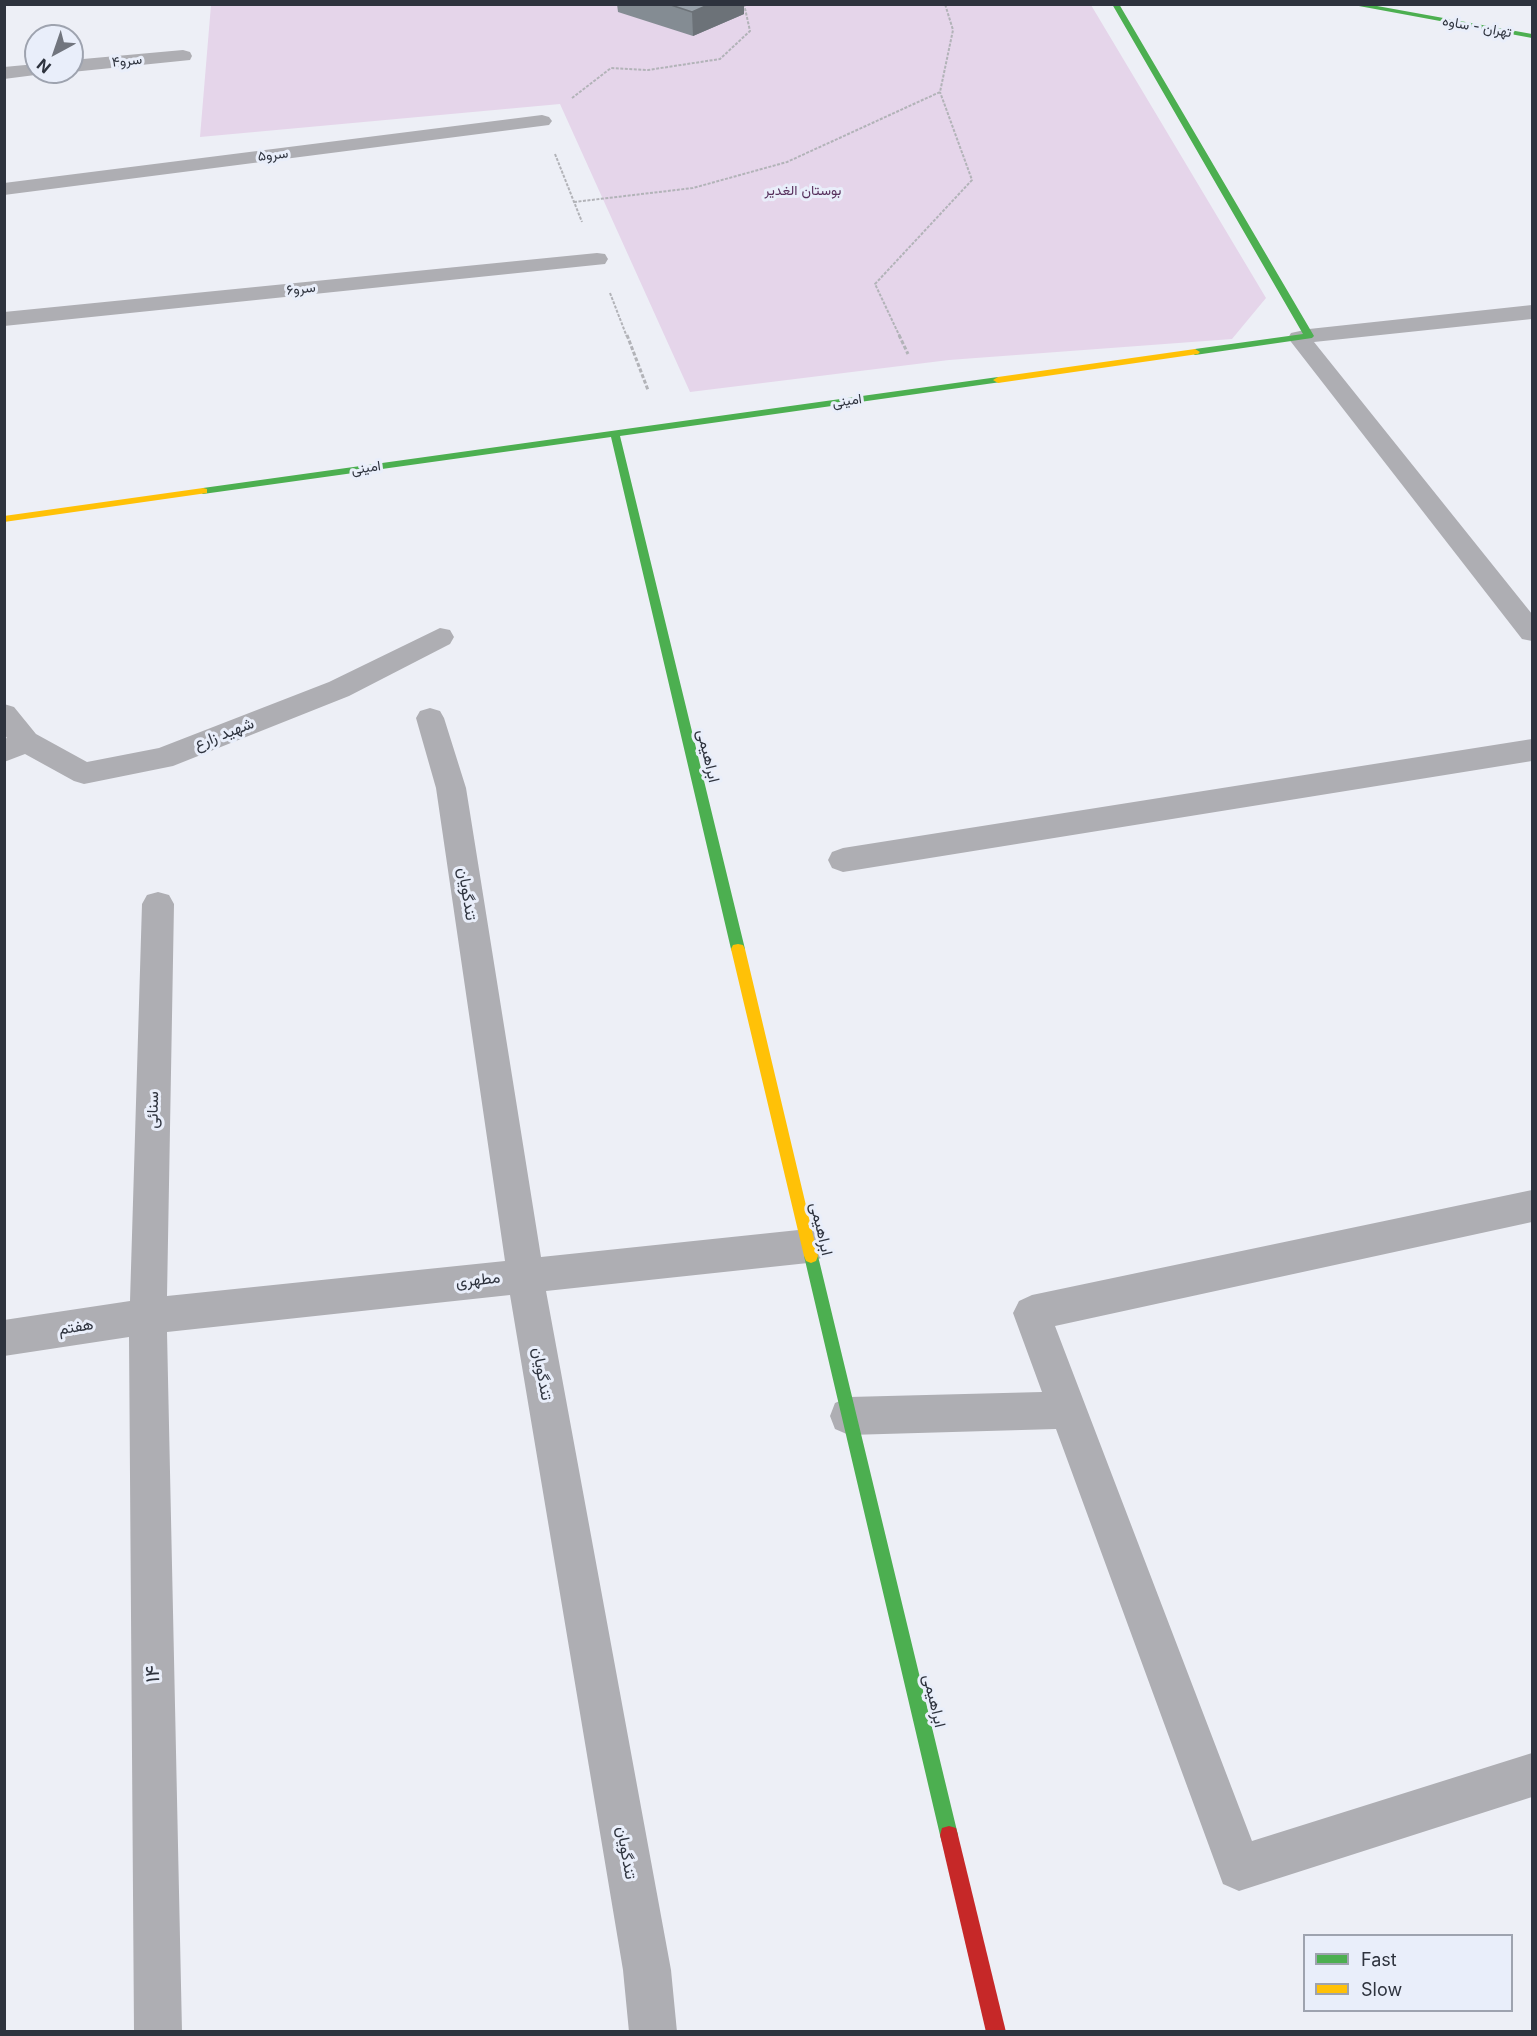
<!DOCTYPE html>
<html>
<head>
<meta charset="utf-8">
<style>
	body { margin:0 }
	#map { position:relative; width:1537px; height:2036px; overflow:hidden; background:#edeff6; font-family:Inter,sans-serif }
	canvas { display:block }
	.frame { position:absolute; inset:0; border:6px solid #2e333e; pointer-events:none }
	.legend { position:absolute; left:1303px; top:1934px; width:210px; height:78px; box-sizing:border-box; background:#e9eefa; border:2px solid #9ea3af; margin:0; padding:8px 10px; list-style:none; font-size:18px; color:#2e333e }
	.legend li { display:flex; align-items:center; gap:12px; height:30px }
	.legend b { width:30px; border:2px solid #9ea3af }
	.north { position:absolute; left:24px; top:24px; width:60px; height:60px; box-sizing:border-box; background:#e9eefa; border:2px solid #9ea3af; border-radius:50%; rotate:220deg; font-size:16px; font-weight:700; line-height:24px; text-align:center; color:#2e333e }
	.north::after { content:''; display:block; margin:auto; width:21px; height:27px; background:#71757e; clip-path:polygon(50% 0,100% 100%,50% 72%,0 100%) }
</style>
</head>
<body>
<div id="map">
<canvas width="1537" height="2036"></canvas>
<div class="frame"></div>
<ul class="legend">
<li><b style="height:8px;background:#4caf50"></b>Fast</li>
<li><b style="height:8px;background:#ffc107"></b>Slow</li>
</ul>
<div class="north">N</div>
</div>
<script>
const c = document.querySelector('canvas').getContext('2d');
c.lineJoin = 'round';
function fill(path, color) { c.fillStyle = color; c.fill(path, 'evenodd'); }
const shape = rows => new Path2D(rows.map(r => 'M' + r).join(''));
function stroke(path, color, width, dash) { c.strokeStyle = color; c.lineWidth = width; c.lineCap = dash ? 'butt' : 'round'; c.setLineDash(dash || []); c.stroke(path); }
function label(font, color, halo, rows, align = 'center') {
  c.font = font + ' Inter,Vazirmatn,sans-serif'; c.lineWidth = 6; c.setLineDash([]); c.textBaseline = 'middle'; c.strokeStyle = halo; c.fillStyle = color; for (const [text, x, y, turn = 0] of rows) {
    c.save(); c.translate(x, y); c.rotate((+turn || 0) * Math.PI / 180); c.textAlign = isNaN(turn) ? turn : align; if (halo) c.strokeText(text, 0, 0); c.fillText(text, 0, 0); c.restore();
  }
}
fill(shape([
	[211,5,1091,5,1266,298,1232,339,949,360,690,392,560,104,200,137]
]), '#e5d5ea');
stroke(shape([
	[744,5,764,4],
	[572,98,611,68,648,70,720,59,750,31,744,4],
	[555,154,582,222],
	[574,202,693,188,787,162,940,92,953,30,945,4],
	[610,293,627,337],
	[900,337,875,284,972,180,940,92]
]), '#b2b3b8', 2, [3, 1.5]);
stroke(shape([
	[627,335,648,390],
	[899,335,908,354]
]), '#b2b3b8', 3, [4, 2]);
fill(shape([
	[183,50,190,52,192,56,190,60,72,72,72,60,183,50],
	[36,64,36,72,44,72,43,74,4,79,4,67,36,64],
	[542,115,549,117,552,121,549,125,4,195,4,183,542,115],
	[597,253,605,254,608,259,605,264,4,326,4,312,597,253],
	[1532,305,1532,319,1314,342,1532,614,1532,641,1522,639,1288,338,1291,333,1309,329,1532,305],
	[440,628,450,630,454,637,450,644,349,696,173,766,84,784,74,781,25,754,4,762,4,739,7,738,4,734,4,704,14,707,36,734,87,762,159,748,329,682,440,628],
	[430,708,440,711,444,718,466,788,541,1257,808,1229,821,1234,826,1246,821,1258,808,1263,546,1291,671,1970,677,2032,629,2032,623,1970,510,1295,167,1332,182,2032,134,2032,129,1337,4,1356,4,1320,130,1301,142,904,147,895,158,892,169,895,174,904,167,1296,505,1261,436,788,416,718,420,711,430,708],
	[1532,739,1532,761,843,872,832,868,828,860,832,852,843,848,1532,739],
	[1532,1190,1532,1222,1055,1326,1252,1841,1532,1753,1532,1797,1239,1891,1223,1884,1056,1429,849,1435,835,1429,830,1416,835,1403,849,1397,1042,1392,1013,1313,1019,1301,1032,1295,1532,1190]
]), '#aeaeb3');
fill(shape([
	[1112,4,1119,4,1314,336,1312,338,1195,355,1190,352,1195,349,1303,334,1112,4],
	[1348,4,1366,4,1532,34,1532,38,1348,4],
	[998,377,1001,378,1001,382,620,436,745,949,743,953,738,954,733,953,731,949,611,437,203,494,198,491,203,488,998,377],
	[811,1249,816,1251,818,1256,958,1835,956,1842,949,1844,942,1842,940,1835,804,1256,806,1251,811,1249]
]), '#4caf50');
fill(shape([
	[1195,349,1200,352,1198,354,998,383,993,380,998,377,1195,349],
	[203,488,207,489,207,493,4,522,4,516,203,488],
	[738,944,743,945,745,949,818,1256,816,1261,811,1263,806,1261,804,1256,731,949,733,945,738,944]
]), '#ffc107');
fill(shape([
	[949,1826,956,1828,958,1835,1006,2032,986,2032,940,1835,942,1828,949,1826]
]), '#c62828');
fill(shape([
	[617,4,744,4,744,14,693,36,618,12]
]), '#848c93');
fill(shape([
	[710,4,744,4,744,14,693,36,692,12]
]), '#6c7278');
const building = shape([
	[668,4,710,4,692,12,668,4]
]);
fill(building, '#9aa3ab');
stroke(building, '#6c7278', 1.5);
label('14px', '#2e333e', '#e9eefa', [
	["تهران - ساوه",1477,27,10],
	["سرو۴",127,61,-6],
	["سرو۵",273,155,-7],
	["سرو۶",301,289,-6],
	["امینی",847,401,-8],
	["امینی",366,468,-8]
]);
label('14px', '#57305c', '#e9eefa', [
	["بوستان الغدیر",803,191]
]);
label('16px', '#2e333e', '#e9eefa', [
	["شهید زارع",224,734,-21],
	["ابراهیمی",708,756,77],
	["تندگویان",467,894,81],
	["سنائی",153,1110,-89],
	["ابراهیمی",821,1229,77],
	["مطهری",478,1280,-6],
	["هفتم",76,1327,-9],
	["تندگویان",542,1374,80],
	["ابراهیمی",934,1701,77],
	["تندگویان",626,1853,80]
]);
label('20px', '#2e333e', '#e9eefa', [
	["۱۴",153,1674,-91]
]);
</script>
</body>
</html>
